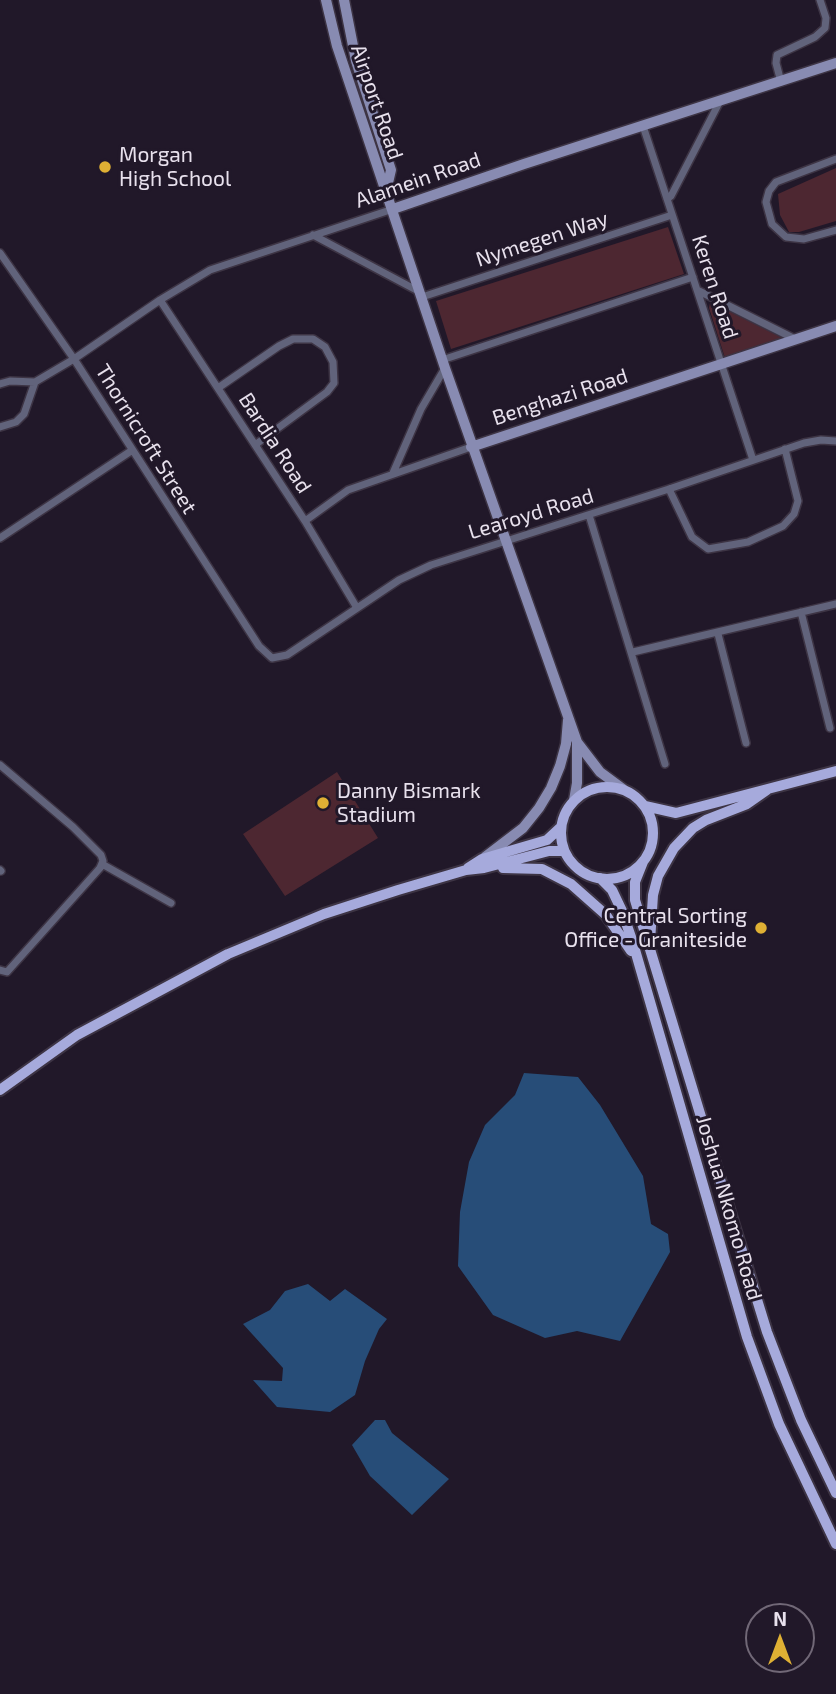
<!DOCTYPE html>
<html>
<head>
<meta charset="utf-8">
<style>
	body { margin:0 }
	#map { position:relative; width:836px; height:1694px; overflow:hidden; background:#211829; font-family:"Exo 2",sans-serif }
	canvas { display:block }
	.north { position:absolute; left:745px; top:1603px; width:70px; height:70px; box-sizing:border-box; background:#211829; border:2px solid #716877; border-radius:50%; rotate:0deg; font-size:19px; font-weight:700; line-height:28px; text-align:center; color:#e8e1ed }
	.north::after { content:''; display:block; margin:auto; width:24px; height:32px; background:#dfb034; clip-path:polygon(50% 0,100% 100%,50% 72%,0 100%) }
</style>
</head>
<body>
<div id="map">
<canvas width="836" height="1694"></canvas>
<div class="north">N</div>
</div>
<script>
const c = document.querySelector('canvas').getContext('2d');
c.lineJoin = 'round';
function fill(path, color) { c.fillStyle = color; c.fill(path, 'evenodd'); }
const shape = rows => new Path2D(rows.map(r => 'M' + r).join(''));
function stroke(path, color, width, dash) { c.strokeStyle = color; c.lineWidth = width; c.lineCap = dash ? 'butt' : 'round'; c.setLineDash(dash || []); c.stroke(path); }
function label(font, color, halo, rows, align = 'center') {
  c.font = font + ' "Exo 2",sans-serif'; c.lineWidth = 6; c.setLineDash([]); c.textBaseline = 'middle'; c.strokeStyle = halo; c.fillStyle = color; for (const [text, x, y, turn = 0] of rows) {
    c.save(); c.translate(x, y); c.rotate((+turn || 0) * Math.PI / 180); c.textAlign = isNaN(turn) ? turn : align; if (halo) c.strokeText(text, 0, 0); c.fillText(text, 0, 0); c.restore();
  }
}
fill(shape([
	[836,168,836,221,799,232,789,232,780,215,778,194],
	[668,227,684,274,451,349,436,301],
	[710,303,715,304,785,339,725,358,709,308],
	[337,772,378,838,285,896,243,834]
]), '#4d2731');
fill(shape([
	[524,1073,578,1077,600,1105,643,1176,651,1224,668,1234,670,1252,620,1341,577,1331,545,1338,493,1315,458,1266,460,1212,469,1162,485,1125,515,1095],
	[308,1284,330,1301,345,1289,387,1319,379,1329,365,1361,355,1395,330,1412,277,1407,253,1380,282,1381,283,1368,243,1324,270,1310,285,1291],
	[375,1420,385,1420,392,1433,449,1479,412,1515,370,1476,352,1445]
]), '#274d78');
const street = shape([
	[781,82,776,63,777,55,815,37,825,28,826,18,820,0],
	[643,126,753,460],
	[836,159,776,182,769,191,766,202,772,224,786,237,804,239,836,230],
	[667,199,671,196,720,101],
	[313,235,420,292],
	[0,253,74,359,259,646,272,658,287,655,399,580,431,565,669,489,804,443,821,440,836,441],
	[699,291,795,339],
	[422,297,672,215],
	[160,300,305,521,357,608],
	[442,360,693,277],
	[0,384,10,381,35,382,74,359,160,300,210,270,393,209],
	[218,388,279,346,293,339,313,339,325,347,333,362,334,383,327,392,255,445],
	[0,427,16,422,24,414,35,382],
	[393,473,421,409,445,368],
	[669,489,692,537,708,549,748,542,783,526,794,514,798,501,785,449],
	[589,515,665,764],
	[305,521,348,490,471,447],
	[0,538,131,451],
	[801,612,830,728],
	[718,634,746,743],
	[633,652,836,604],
	[0,765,73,827,101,855,103,861,100,868,7,972,0,970],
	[102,864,171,903],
	[0,870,1,871]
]);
const secondary = shape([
	[326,0,337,46,445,368,577,742,600,772,623,789],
	[344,0,356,61,391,170,388,183,390,191],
	[393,209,524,164,836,63],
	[471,447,836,326],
	[574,800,577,783,577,743],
	[485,857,523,828,539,808,551,788,560,766,566,744,568,720]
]);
const primary = shape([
	'561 833a46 46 0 1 1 92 0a46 46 0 1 1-92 0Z',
	[645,806,676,813,836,771],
	[643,862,635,882,635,900,726,1199,767,1332,801,1420,836,1493],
	[468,868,482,859,547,840,561,827],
	[503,868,542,869,571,884,606,915,631,951],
	[600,878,612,890,622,911,633,943,747,1337,779,1424,836,1544],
	[650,942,653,895,658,876,674,848,693,828,706,820,747,804,767,790],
	[0,1090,77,1035,228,954,324,914,398,890,466,870,484,868,549,851,564,851]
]);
stroke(street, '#3d3444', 10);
stroke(secondary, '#3d3444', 13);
stroke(primary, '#3d3444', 14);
stroke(street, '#61637b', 7);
stroke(secondary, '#888bb2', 10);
stroke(primary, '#a6aadc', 10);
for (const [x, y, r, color] of [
	[105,167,7,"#dfb034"],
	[323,803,7,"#dfb034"],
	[761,928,7,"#dfb034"]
]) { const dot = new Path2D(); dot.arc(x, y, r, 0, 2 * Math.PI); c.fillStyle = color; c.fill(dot); stroke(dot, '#211829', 2.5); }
label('21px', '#e8e1ed', '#211829', [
	["Airport Road",377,102,71],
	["Alamein Road",418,180,-19],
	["Nymegen Way",542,239,-18],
	["Keren Road",715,287,72],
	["Benghazi Road",560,397,-18],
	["Thornicroft Street",146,439,58],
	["Bardia Road",275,443,57],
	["Learoyd Road",531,514,-17],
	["Joshua Nkomo Road",729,1208,74]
]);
label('21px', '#e8e1ed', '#211829', [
	["Morgan",119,155],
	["High School",119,179],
	["Danny Bismark",337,791],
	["Stadium",337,815],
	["Central Sorting",747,916,"right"],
	["Office - Graniteside",747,940,"right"]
], 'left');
</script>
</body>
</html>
